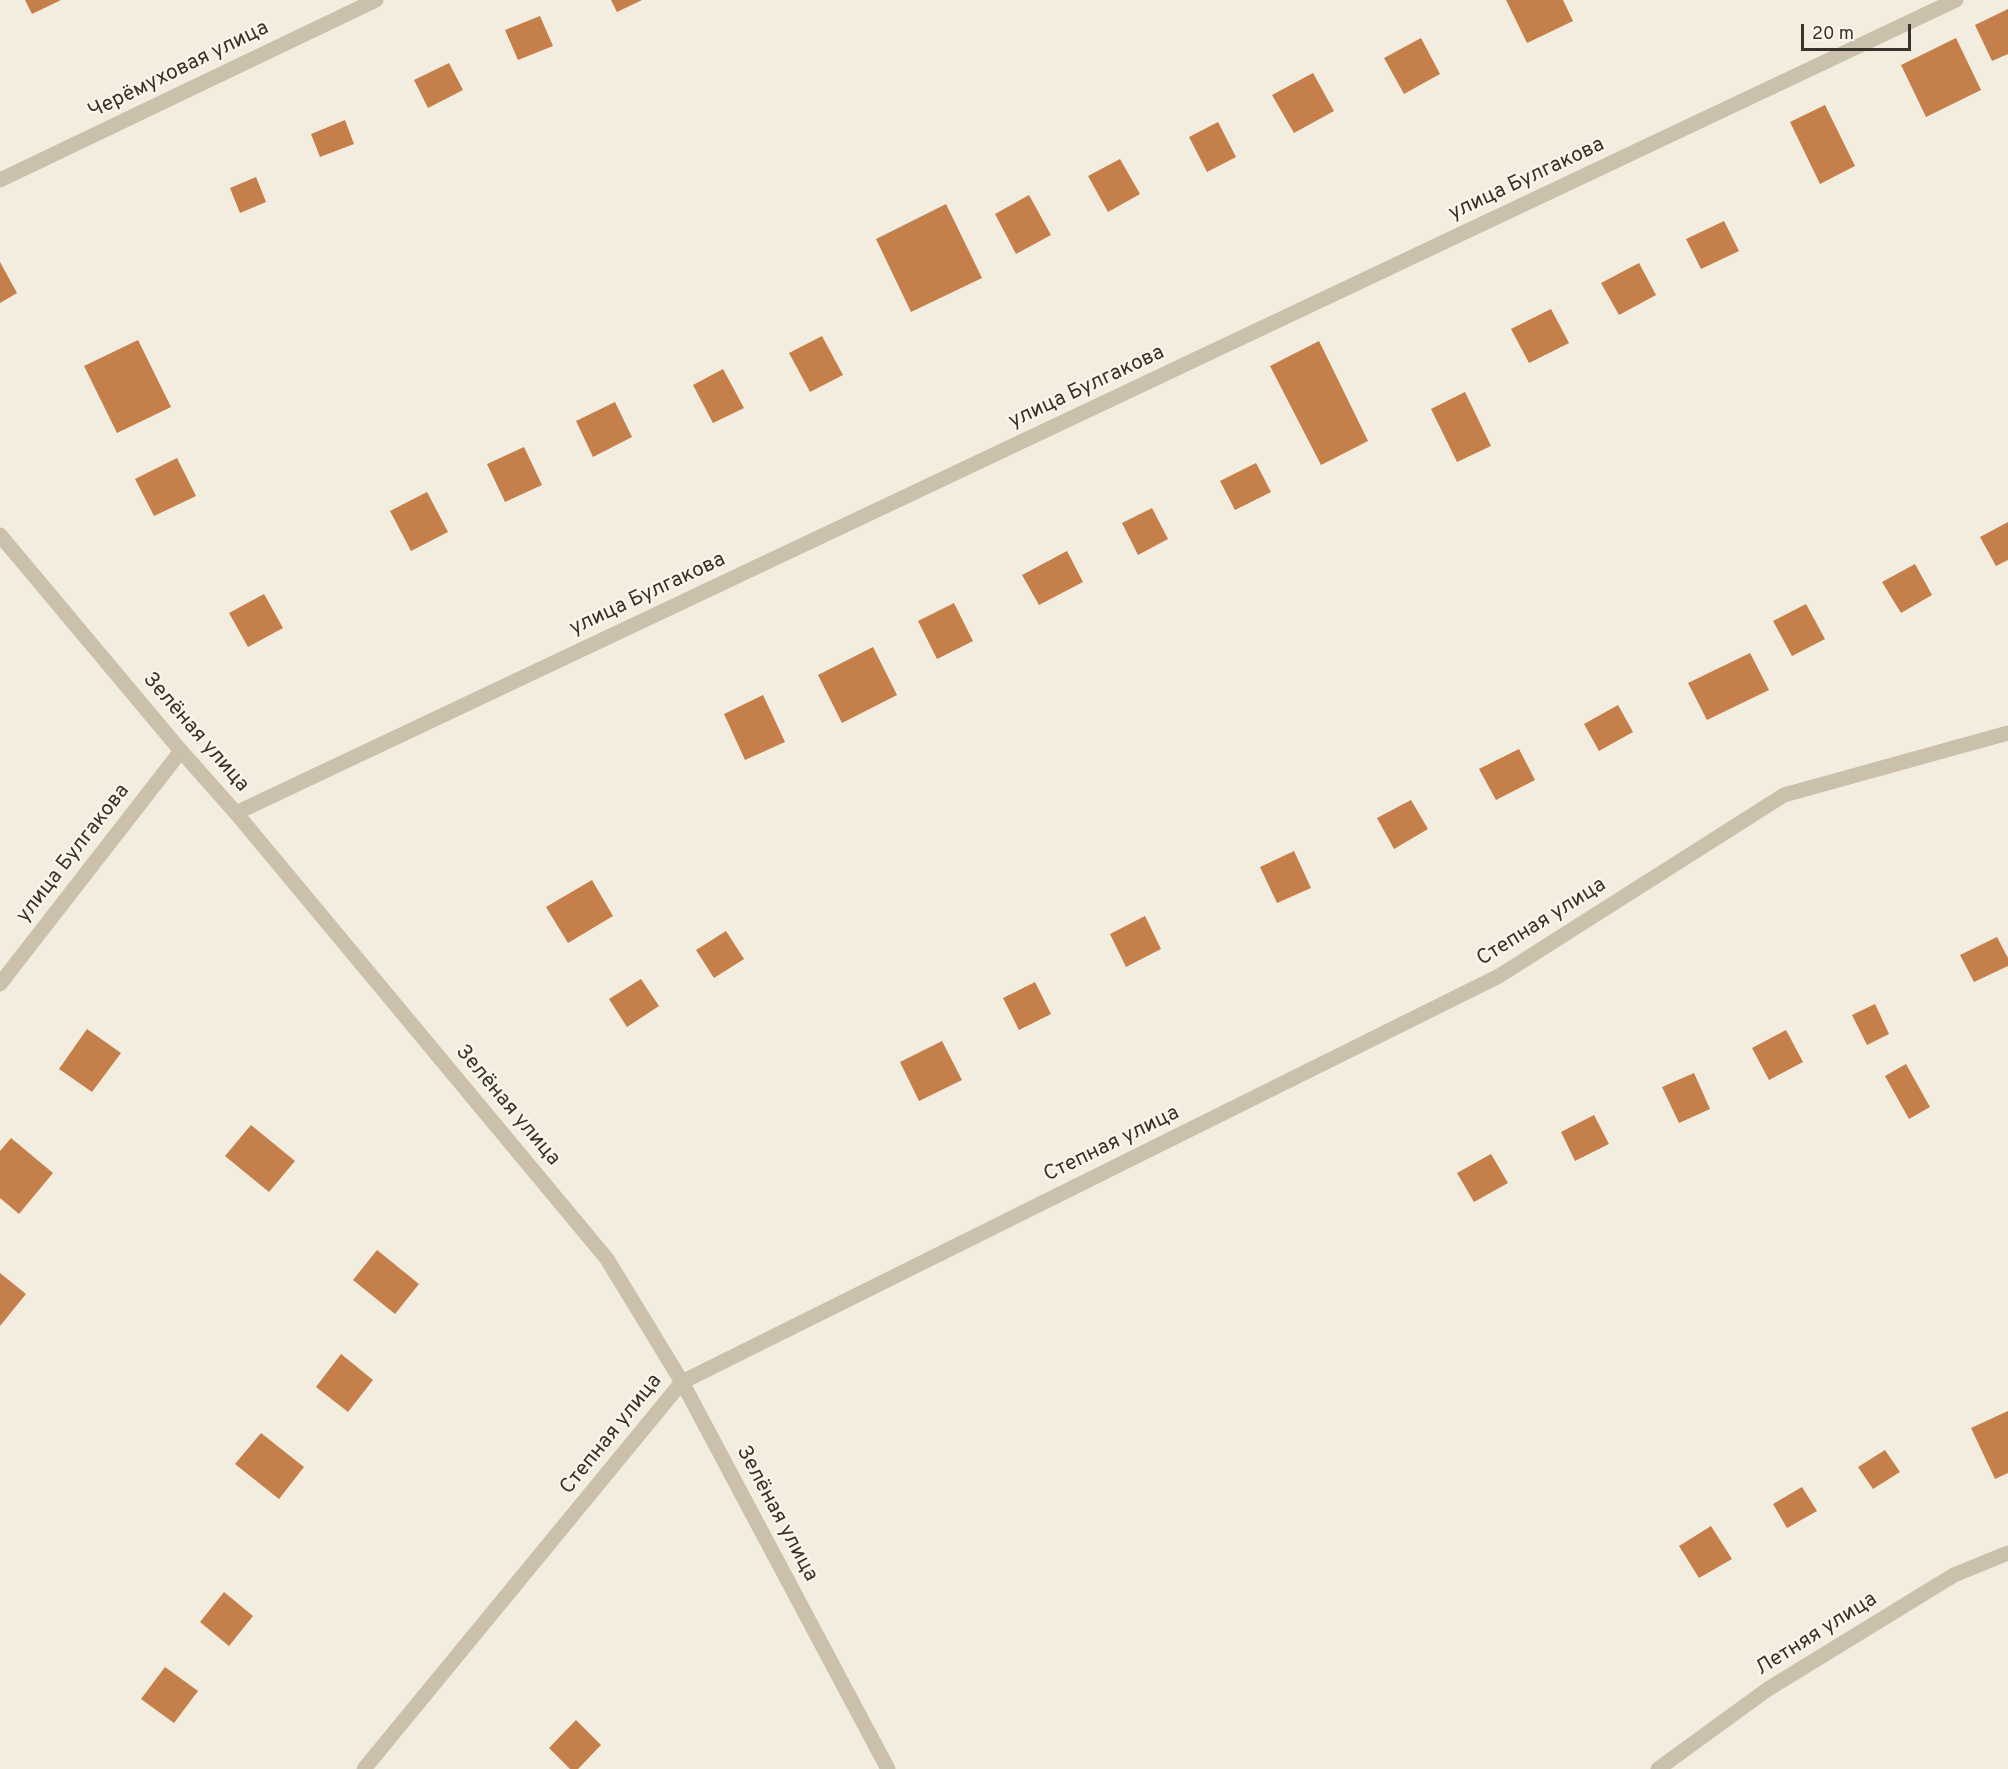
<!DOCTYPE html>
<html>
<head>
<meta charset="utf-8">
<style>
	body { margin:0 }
	#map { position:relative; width:2008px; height:1769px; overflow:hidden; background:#f3eddf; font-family:Overpass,sans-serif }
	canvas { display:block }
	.scale { position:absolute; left:1801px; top:24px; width:110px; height:27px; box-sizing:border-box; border:3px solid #39322a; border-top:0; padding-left:8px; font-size:18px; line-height:21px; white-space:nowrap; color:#39322a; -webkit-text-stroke:4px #faf6ec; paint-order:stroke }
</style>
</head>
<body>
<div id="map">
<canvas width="2008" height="1769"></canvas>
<div class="scale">20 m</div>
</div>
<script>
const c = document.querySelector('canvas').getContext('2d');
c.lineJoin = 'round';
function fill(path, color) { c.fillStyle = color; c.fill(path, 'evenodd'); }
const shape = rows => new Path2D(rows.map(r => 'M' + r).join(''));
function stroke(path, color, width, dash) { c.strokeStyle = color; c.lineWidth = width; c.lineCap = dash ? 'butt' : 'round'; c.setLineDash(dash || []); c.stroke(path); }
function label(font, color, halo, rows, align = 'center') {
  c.font = font + ' Overpass,sans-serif'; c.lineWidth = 4.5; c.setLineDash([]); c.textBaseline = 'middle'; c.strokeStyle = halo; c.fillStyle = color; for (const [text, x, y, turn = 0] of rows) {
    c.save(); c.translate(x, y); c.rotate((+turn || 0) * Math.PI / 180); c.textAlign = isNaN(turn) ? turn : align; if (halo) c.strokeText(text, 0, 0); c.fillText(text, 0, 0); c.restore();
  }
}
fill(shape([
	[25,0,61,0,32,14],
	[611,0,642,0,617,12],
	[1506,0,1563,0,1573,21,1527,43],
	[2008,9,2008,54,1992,61,1975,25],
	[540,16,553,46,518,60,505,30],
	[1421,38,1440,74,1404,94,1384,58],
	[1956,38,1981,90,1926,117,1901,65],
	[449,63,463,90,428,108,414,80],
	[1313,73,1334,111,1294,133,1272,95],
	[1825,105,1855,166,1820,184,1790,122],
	[345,120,354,144,320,157,311,134],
	[1218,122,1236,157,1207,172,1189,137],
	[1120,159,1140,194,1108,212,1088,176],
	[256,177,266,202,240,213,230,188],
	[1029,195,1051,235,1016,254,995,214],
	[946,204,982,278,911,312,876,239],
	[1724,221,1739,251,1701,269,1686,239],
	[0,262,17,293,0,303],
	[1639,263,1656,295,1619,315,1601,283],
	[1551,309,1569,343,1529,363,1511,329],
	[822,336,843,375,810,392,789,353],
	[138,340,171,407,117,433,84,366],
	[1319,341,1368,441,1321,465,1270,366],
	[723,369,744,408,713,423,693,385],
	[1465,392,1491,446,1457,462,1431,409],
	[615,402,632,437,593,457,576,421],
	[524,447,542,485,505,502,487,464],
	[177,458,196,496,154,516,135,479],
	[1256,463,1271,492,1235,510,1220,481],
	[427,492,448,532,411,551,390,511],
	[1152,508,1168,539,1138,555,1122,523],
	[2008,522,2008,560,1996,566,1980,537],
	[1067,551,1083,582,1039,605,1022,575],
	[1915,564,1932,595,1901,613,1882,582],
	[264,594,283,628,248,647,229,613],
	[954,603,973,641,937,659,918,621],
	[1806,604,1825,639,1792,656,1773,621],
	[873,647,897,695,842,723,818,675],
	[1750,653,1769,690,1707,720,1688,683],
	[763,695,785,742,745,760,724,714],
	[1618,705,1633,732,1599,751,1584,724],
	[1519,749,1535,780,1496,800,1479,769],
	[1411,800,1428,829,1394,849,1377,818],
	[1294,851,1311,888,1277,903,1260,867],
	[592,880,613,916,568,943,546,907],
	[1145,916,1161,949,1126,967,1110,934],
	[726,931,744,959,714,978,696,950],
	[1997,937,2008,958,2008,966,1974,982,1960,955],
	[641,979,659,1006,627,1027,609,999],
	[1035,982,1051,1014,1019,1030,1003,998],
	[1875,1004,1889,1034,1867,1045,1852,1015],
	[87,1029,121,1053,92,1092,59,1069],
	[1786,1030,1803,1062,1769,1080,1752,1048],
	[942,1041,962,1080,919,1101,900,1062],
	[1906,1064,1930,1107,1909,1119,1885,1076],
	[1694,1073,1710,1109,1679,1123,1662,1087],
	[1594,1115,1609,1144,1575,1161,1561,1132],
	[251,1125,295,1161,269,1192,225,1156],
	[11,1138,53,1173,19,1214,0,1198,0,1151],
	[1491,1154,1508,1183,1474,1202,1457,1173],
	[377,1250,419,1284,395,1314,353,1280],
	[0,1273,26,1294,0,1326],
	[341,1354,373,1380,348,1412,316,1387],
	[2008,1411,2008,1473,1995,1479,1971,1428],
	[261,1433,304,1467,279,1499,235,1464],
	[1885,1450,1900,1472,1873,1489,1858,1467],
	[1802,1487,1817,1511,1787,1528,1773,1504],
	[1711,1526,1732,1559,1699,1578,1679,1546],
	[224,1592,253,1616,229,1646,200,1622],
	[165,1667,198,1691,174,1723,141,1699],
	[576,1720,601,1745,578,1769,570,1769,549,1748]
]), '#c57f4b');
stroke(shape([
	[0,180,376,0],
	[236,813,1956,0],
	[0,984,181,751],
	[364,1769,682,1382,1499,976,1784,795,2008,733],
	[1658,1769,1768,1689,1954,1575,2008,1553]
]), '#cbc0ab', 15);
stroke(shape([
	[0,535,181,751,236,813,607,1259,682,1382,888,1769]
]), '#cbc0ab', 15);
label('21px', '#39322a', '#faf6ec', [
	["Черёмуховая улица",179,71,-26],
	["улица Булгакова",1527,180,-25],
	["улица Булгакова",1087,388,-25],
	["улица Булгакова",648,595,-25],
	["Зелёная улица",195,733,49],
	["улица Булгакова",74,854,-52],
	["Степная улица",1542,923,-32],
	["Зелёная улица",507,1106,50],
	["Степная улица",1112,1145,-26],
	["Степная улица",612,1435,-51],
	["Зелёная улица",776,1514,62],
	["Летняя улица",1817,1635,-32]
]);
</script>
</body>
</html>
